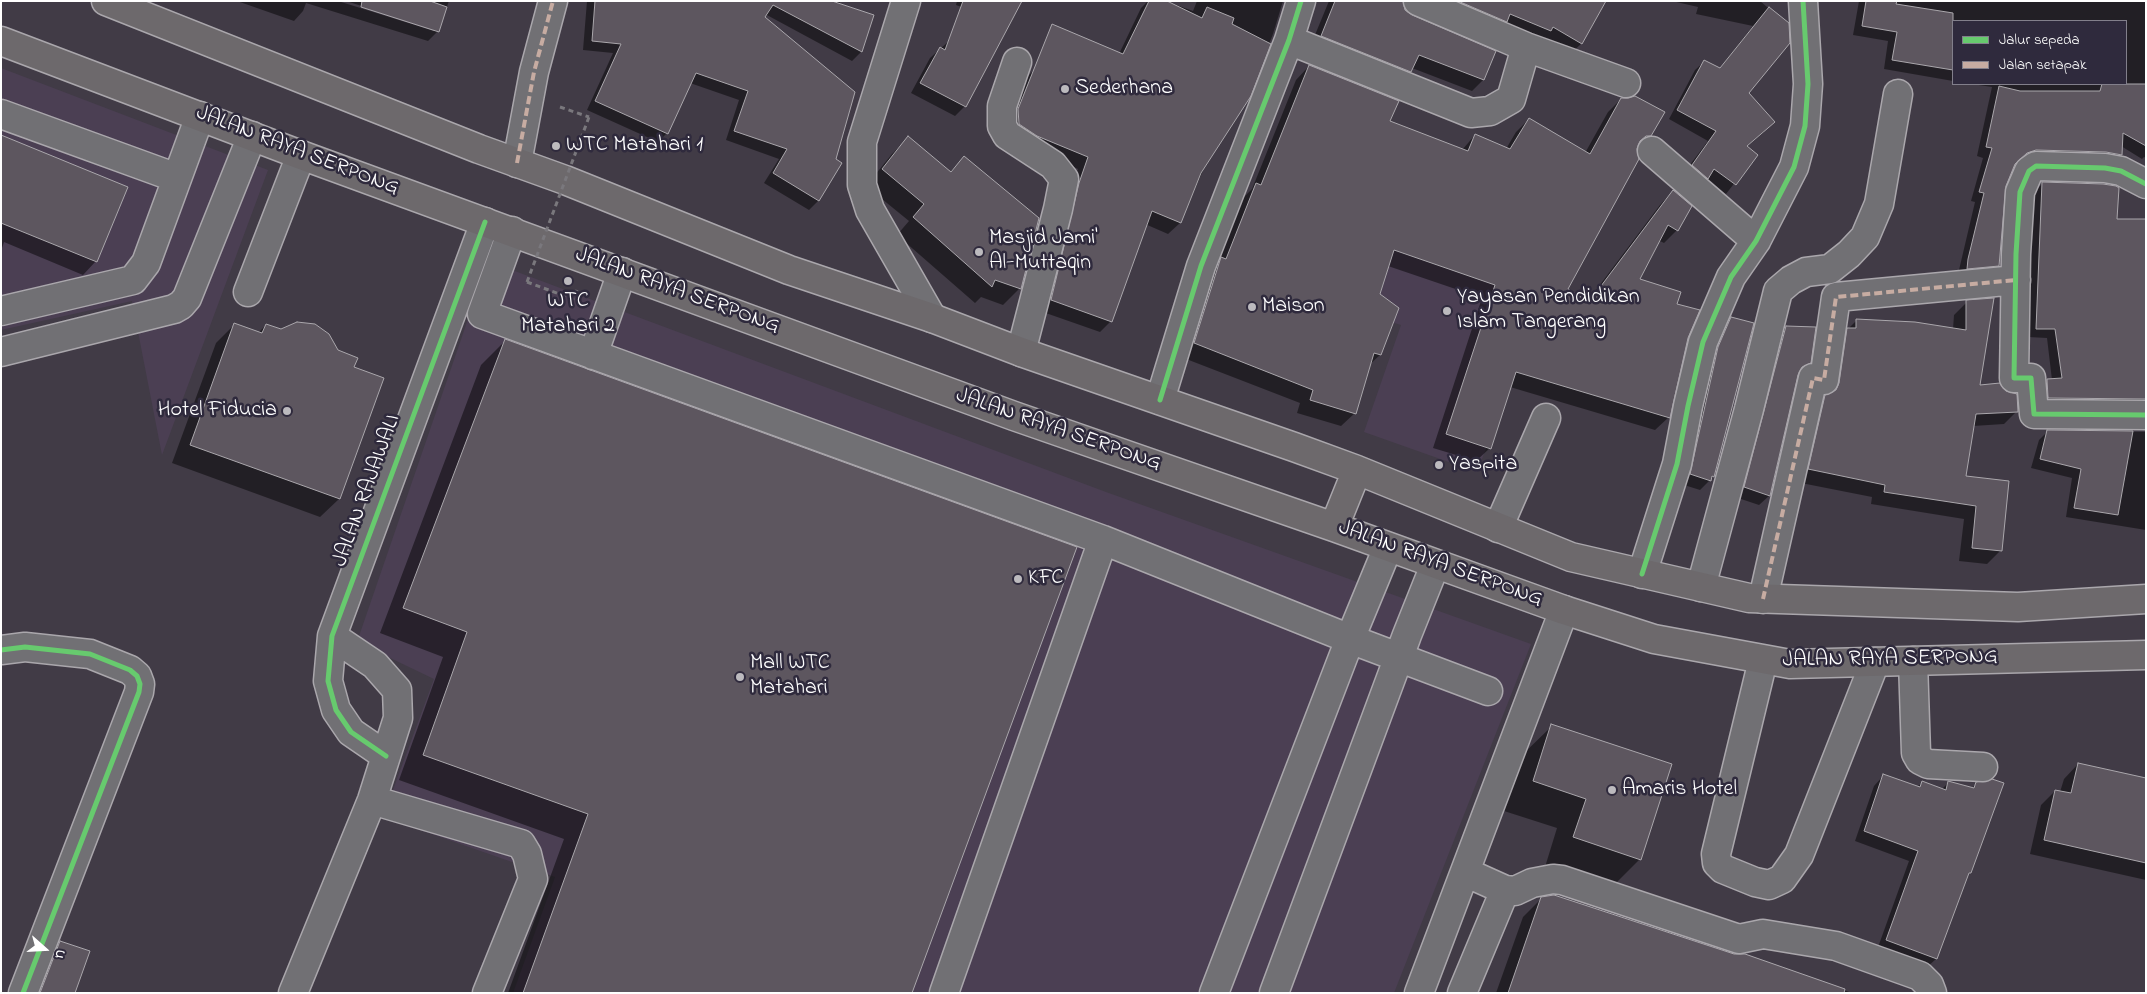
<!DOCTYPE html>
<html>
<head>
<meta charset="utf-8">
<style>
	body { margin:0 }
	#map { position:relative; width:2147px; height:994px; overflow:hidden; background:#413b46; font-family:"Indie Flower",sans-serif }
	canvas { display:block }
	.frame { position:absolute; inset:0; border:2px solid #fff; pointer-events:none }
	.legend { position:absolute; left:1952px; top:20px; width:175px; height:65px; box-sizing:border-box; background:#2f2a3d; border:1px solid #827f8b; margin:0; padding:6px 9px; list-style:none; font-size:15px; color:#fff }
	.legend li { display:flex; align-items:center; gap:10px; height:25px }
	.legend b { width:25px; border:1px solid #827f8b }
	.north { position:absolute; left:20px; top:924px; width:50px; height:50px; -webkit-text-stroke:4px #2f2a3d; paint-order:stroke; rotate:109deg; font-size:14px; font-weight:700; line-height:20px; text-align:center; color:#fff }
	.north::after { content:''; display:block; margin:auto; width:18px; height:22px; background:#fff; clip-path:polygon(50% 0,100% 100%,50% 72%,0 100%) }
</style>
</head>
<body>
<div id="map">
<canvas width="2147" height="994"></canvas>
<div class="frame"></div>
<ul class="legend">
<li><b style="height:6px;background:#67ca6e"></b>Jalur sepeda</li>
<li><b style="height:6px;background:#c7aca2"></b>Jalan setapak</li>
</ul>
<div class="north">U</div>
</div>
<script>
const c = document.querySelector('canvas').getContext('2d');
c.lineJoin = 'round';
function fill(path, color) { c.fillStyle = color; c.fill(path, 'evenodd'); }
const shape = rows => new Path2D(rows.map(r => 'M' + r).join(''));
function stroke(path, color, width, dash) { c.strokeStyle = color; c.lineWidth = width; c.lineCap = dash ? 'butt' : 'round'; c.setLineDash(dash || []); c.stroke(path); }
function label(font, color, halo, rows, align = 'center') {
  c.font = font + ' "Indie Flower",sans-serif'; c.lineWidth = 5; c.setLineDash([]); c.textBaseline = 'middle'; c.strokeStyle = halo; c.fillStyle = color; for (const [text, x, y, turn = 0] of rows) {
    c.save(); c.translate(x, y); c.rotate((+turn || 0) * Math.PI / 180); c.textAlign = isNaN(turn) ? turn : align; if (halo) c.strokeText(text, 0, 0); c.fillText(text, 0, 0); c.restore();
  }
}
fill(shape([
	[1,68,268,170,162,455,132,301,1,330],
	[1359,168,1562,250,1477,472,1364,432,1401,325,1311,297],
	[488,261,1106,492,1531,644,1394,993,513,993,555,877,383,817,434,679,357,642]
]), '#4b3f53');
fill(shape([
	[237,1,338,1,434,31,434,29,346,1,449,1,438,31,428,41,306,3,303,11,294,21],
	[587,1,840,1,839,5,873,16,861,52,852,61,765,14,763,18,835,160,818,201,809,210,764,183,779,159,726,140,739,100,690,83,667,133,658,142,587,110,613,53,583,50],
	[957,1,1021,1,1005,23,956,5],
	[1148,1,1165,1,1193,11,1197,1,1283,1,1273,34,1249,95,1205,166,1180,223,1168,234,1145,224,1111,321,1100,332,1040,311,1068,196,1078,169,1026,147,1008,135,1023,81,1035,69,1119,54,1141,8],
	[1329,1,1402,1,1405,12,1483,80,1472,91,1412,68,1399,83,1310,47],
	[1421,1,1596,1,1603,5,1581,44,1569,55],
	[1672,1,1760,1,1787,24,1747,93,1764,132,1746,147,1756,155,1726,194,1706,179,1698,187,1683,174,1708,141,1669,119,1695,70,1705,61,1719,69,1753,26,1696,14,1698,7],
	[1859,1,2146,1,2146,158,2144,157,2142,159,2121,146,2120,155,2111,164,2026,159,2017,162,2014,164,2003,190,1997,265,1988,275,1958,278,1959,270,1975,202,1971,201,1983,158,1977,156,1992,87,1972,84,2126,84,2126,21,1953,21,1953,81,1884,69,1888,41,1853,35],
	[949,41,965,106,955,116,911,93,930,58],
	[1309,66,1389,122,1462,150,1475,135,1506,149,1516,132,1529,119,1585,153,1608,112,1621,99,1650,135,1637,149,1566,289,1587,302,1660,205,1673,191,1677,230,1664,243,1658,240,1638,280,1675,305,1687,338,1669,417,1655,430,1510,387,1490,448,1476,461,1433,448,1482,298,1388,266,1379,295,1398,308,1380,355,1368,366,1355,413,1341,426,1297,413,1300,403,1181,357,1208,272,1218,262,1243,198,1252,189,1296,80],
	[1,136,96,261,83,275,4,242,1,251],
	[908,138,950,172,964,158,1020,288,1003,305,981,297,975,303,897,235,909,221,866,186,892,154],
	[2043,183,2115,220,2146,220,2146,405,2040,407,2038,390,2047,381,2052,380,2047,338,2028,337,2034,192],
	[1967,302,1979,386,2017,411,2004,424,1973,426,1965,477,2000,551,1987,564,1959,561,1964,519,1871,504,1872,497,1796,482,1812,410,1827,396,1835,342,1857,320,1953,329,1954,315],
	[1731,319,1713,477,1700,490,1681,484,1709,358,1721,328],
	[234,325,258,333,266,325,353,368,382,378,339,499,320,517,172,463,216,343],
	[1786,327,1810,362,1797,374,1769,496,1759,505,1735,497,1776,337],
	[505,341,911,993,508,993,564,839,399,780,443,657,380,633,481,365],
	[2048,431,2146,432,2146,530,2066,517,2072,478,2031,468,2039,440],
	[1552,726,1640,859,1610,889,1545,867,1557,828,1504,811,1522,755],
	[2078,764,2146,811,2146,880,2030,854,2041,805,2055,791,2060,792,2064,779],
	[1883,776,1917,787,1922,783,1942,789,1949,782,1972,788,1977,783,1970,873,1966,877,1936,959,1926,968,1877,950,1909,861,1855,841,1874,786],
	[1542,898,1734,955,1745,955,1852,993,1496,993,1523,917],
	[60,942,74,993,38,993,56,947]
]), '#0007');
const building = shape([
	[362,1,430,1,447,7,439,32,361,7,362,1],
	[595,1,832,1,874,15,862,52,773,5,765,17,855,92,836,159,842,163,819,201,773,173,787,149,734,131,748,91,696,73,668,134,595,101,621,44,592,41,595,1],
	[963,1,1022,1,966,107,920,83,940,47,945,50,963,1],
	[1149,1,1167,1,1202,18,1207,7,1234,18,1232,24,1271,44,1251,96,1201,173,1181,223,1152,211,1112,322,1051,300,1079,183,1088,157,1037,136,1019,124,1018,109,1052,24,1123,54,1149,1],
	[1335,1,1403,1,1405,10,1412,15,1496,51,1484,80,1419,55,1411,72,1321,36,1335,1],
	[1458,1,1606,1,1582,44,1553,27,1551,31,1510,14,1507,22,1458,1],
	[1866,1,1897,1,1896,4,1953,13,1953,70,1892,60,1897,32,1862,26,1866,1],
	[1769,7,1789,23,1790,43,1749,93,1775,122,1747,146,1758,155,1736,185,1714,169,1708,179,1692,165,1716,131,1677,110,1704,60,1720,68,1769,7],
	[1309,65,1399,101,1390,121,1468,151,1475,134,1510,149,1529,118,1590,154,1621,98,1628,98,1635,96,1665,112,1651,136,1646,136,1640,141,1637,149,1639,159,1568,289,1589,302,1673,190,1692,206,1678,231,1668,225,1640,279,1681,292,1677,304,1700,310,1688,338,1670,418,1516,372,1491,449,1446,434,1495,285,1394,250,1380,294,1399,308,1381,355,1374,353,1356,414,1310,400,1313,390,1194,343,1221,257,1226,259,1256,183,1261,185,1309,65],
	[2102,84,2146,84,2146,146,2123,133,2122,155,2106,152,2036,150,2027,153,2015,164,2006,186,1999,266,1967,269,1968,259,1984,193,1979,192,1992,148,1986,147,1999,86,2020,91,2100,91,2102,84],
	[1,135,128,187,97,262,1,223,1,135],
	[908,136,951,172,964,156,1039,218,1021,289,995,280,992,287,913,217,924,204,882,169,908,136],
	[2042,182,2103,184,2116,186,2119,188,2117,219,2146,219,2146,399,2048,398,2047,379,2062,378,2055,329,2036,329,2042,182],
	[1994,298,1980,385,2000,383,2006,391,2017,394,2018,412,1976,414,1966,476,2009,481,2002,551,1972,548,1976,506,1884,492,1885,485,1808,469,1825,395,1836,390,1839,383,1847,328,1856,328,1856,319,1915,322,1966,330,1966,300,1994,298],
	[1731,317,1754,323,1714,477,1712,476,1711,481,1690,474,1718,347,1731,317],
	[297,322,315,324,329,334,338,350,358,358,354,367,384,378,340,499,190,445,234,323,262,333,266,324,281,329,297,322],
	[1786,326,1816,327,1811,363,1802,367,1798,375,1770,496,1744,487,1786,326],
	[505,339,1077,547,912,993,523,993,588,814,423,755,467,632,403,608,505,339],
	[2047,430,2133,431,2118,515,2074,508,2081,469,2040,459,2047,430],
	[1551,724,1672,764,1641,860,1573,837,1586,799,1533,781,1551,724],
	[2078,763,2146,778,2146,863,2044,840,2055,790,2071,793,2078,763],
	[1883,774,1920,787,1922,781,1946,790,1948,781,1974,788,1976,782,1992,779,2004,783,1971,873,1969,873,1937,959,1886,940,1918,851,1864,831,1883,774],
	[1554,895,1734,954,1745,954,1845,989,1844,993,1508,993,1541,897,1554,895],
	[60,941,90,951,75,993,40,993,60,941]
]);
fill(building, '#5d565f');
stroke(building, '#aaa7ac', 1);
const minor = shape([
	[906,1,862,142,862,185,870,210,932,318],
	[1418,1,1526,47,1626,83],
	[1289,40,1471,113,1490,111,1511,99,1526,47],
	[1017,62,1002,106,1002,126,1007,135,1053,165,1064,179,1058,209,1021,352],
	[1,114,177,178],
	[1652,151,1756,241],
	[517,163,534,72,553,1],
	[2146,184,2121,171,2105,168,2036,166,2029,171,2020,192,2016,254,2014,378,2031,378,2034,414,2146,415],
	[512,231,482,314,1103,540,1350,639,1488,691],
	[248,292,301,155],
	[1,311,133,280,146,263,200,116],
	[1,352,174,309,181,305,187,298,252,136],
	[593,355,622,272],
	[1160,400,1201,266,1289,40,1301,1],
	[1498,528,1546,418],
	[1642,574,1677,464,1688,406,1703,342,1731,277,1756,241,1794,167,1805,126,1808,84,1803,1],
	[1701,587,1749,409,1778,291,1791,280,1806,272,1830,269,1849,254,1865,237,1879,204,1898,94],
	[1763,599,1813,378,1824,380,1836,297,2016,280],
	[1,650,25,647,90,654,130,670,137,676,140,684,139,692,23,993],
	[1763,660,1716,854,1717,863,1723,869,1755,882,1769,885,1782,879,1799,855,1875,662],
	[1913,661,1916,753,1920,760,1928,764,1983,767],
	[386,756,351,732,336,710,328,681,332,636,485,222],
	[372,800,521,844,527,854,533,879,487,993],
	[1465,872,1505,890,1515,891,1532,883,1553,879,1562,880,1739,939,1763,934,1836,946,1920,976,1929,985,1932,993],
	[293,993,372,800,398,718,397,690,375,665,332,636],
	[944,993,1103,540],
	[1214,993,1350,639,1388,547],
	[1274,993,1407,635,1435,565],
	[1419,993,1564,610],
	[1462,993,1505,890]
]);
const major = shape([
	[106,1,479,149,565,180,789,270,932,318,1021,352,1294,447,1357,470,1571,557,1749,598,2018,607,2146,599],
	[1,41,301,155,1014,416,1334,527,1564,610,1654,639,1790,664,2146,655],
	[1334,527,1357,470]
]);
stroke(minor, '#aaa7ac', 31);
stroke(major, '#aaa7ac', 31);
stroke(shape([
	[560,107,589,117],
	[527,282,573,299,577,290]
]), '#7a787d', 3, [5, 4]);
stroke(minor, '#717074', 28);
stroke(major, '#6d696c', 28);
stroke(shape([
	[527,282,589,117]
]), '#7a787d', 3, [5, 4]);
stroke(shape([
	[517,163,534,72,553,1],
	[1763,599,1813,378,1824,380,1836,297,2016,280]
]), '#c7aca2', 4, [8, 4]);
stroke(shape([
	[2146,184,2121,171,2105,168,2036,166,2029,171,2020,192,2016,254,2014,378,2031,378,2034,414,2146,415],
	[1160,400,1201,266,1289,40,1301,1],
	[1642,574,1677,464,1688,406,1703,342,1731,277,1756,241,1794,167,1805,126,1808,84,1803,1],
	[1,650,25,647,90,654,130,670,137,676,140,684,139,692,23,993],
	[386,756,351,732,336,710,328,681,332,636,485,222]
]), '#67ca6e', 5);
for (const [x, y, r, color] of [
	[1065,89,5,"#bcbabe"],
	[556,146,5,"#bcbabe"],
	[979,252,5,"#bcbabe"],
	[568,281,5,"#bcbabe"],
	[1252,307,5,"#bcbabe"],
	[1447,311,5,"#bcbabe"],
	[287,411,5,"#bcbabe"],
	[1439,465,5,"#bcbabe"],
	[1018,579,5,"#bcbabe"],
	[740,677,5,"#bcbabe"],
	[1612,790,5,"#bcbabe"]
]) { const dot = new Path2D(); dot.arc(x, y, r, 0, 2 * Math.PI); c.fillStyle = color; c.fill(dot); stroke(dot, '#2f2a3d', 2); }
label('22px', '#fff', '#2f2a3d', [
	["Sederhana",1075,89],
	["WTC Matahari 1",566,146],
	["Masjid Jami'",989,239],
	["Al-Muttaqin",989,264],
	["Yayasan Pendidikan",1457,298],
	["Islam Tangerang",1457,323],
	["WTC",568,302,"center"],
	["Matahari 2",568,327,"center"],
	["Maison",1262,307],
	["Hotel Fiducia",277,411,"right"],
	["Yaspita",1449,465],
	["KFC",1028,579],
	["Mall WTC",750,664],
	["Matahari",750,689],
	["Amaris Hotel",1622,790]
], 'left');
label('22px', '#fff', '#2f2a3d', [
	["JALAN RAYA SERPONG",297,152,21],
	["JALAN RAYA SERPONG",677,292,20],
	["JALAN RAYA SERPONG",1058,431,19],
	["JALAN RAJAWALI",368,491,-70],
	["JALAN RAYA SERPONG",1440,565,20],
	["JALAN RAYA SERPONG",1890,660,-1]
]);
</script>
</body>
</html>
